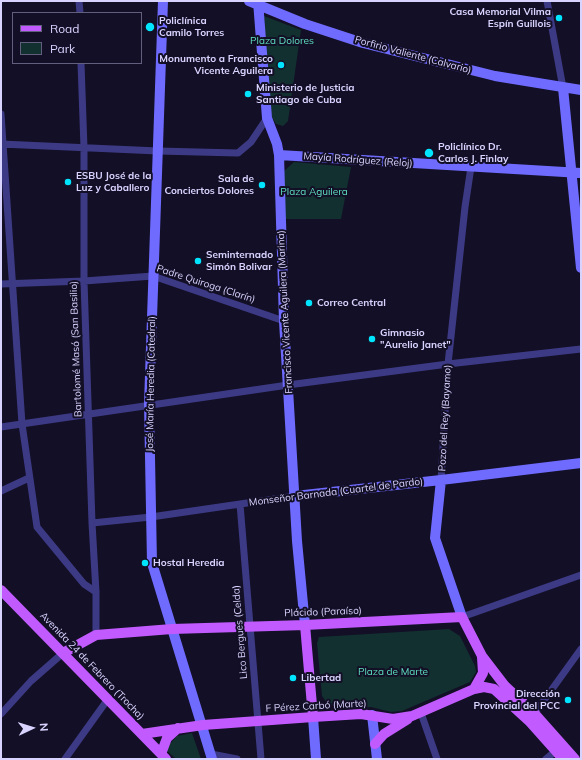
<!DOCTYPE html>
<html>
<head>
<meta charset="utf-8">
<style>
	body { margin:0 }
	#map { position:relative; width:582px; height:760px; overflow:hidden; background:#130f26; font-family:Mulish,sans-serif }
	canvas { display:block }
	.frame { position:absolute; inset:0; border:2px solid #d9d4ff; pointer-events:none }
	.legend { position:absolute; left:12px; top:12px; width:130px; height:52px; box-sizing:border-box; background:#130f26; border:1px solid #625e7d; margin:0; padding:5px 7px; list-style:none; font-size:12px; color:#d9d4ff }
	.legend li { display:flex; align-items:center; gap:8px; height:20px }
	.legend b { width:20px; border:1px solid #625e7d }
	.north { position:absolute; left:12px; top:708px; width:40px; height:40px; -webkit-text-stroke:3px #130f26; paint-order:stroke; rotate:86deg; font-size:11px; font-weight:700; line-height:16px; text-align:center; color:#d9d4ff }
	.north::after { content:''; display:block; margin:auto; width:14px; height:18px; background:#d9d4ff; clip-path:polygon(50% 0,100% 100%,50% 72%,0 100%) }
</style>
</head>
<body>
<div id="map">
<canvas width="582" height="760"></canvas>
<div class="frame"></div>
<ul class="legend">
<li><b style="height:5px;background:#c25bff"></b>Road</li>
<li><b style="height:11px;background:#12302f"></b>Park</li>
</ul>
<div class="north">N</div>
</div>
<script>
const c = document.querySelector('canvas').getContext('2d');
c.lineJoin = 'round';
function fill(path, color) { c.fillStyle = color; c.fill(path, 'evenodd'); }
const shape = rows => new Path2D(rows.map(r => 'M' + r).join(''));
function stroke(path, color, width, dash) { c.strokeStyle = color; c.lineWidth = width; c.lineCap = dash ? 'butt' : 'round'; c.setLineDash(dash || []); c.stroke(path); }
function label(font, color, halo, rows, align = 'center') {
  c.font = font + ' Mulish,sans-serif'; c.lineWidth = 4; c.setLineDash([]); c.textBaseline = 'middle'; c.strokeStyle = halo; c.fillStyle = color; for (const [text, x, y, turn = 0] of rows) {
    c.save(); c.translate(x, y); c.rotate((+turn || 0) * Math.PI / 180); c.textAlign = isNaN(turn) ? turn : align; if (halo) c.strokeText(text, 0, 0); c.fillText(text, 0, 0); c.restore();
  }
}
fill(shape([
	[264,16,301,30,288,121,283,126,276,124,271,116],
	[294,162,351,167,341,219,284,219,284,171],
	[449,629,460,636,475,666,476,672,470,682,402,711,391,712,371,707,356,708,333,707,328,704,322,696,317,643,319,637],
	[192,733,201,759,176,759,165,749,177,736]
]), '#12302f');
stroke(shape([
	[79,1,80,13],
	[547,1,563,88],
	[81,63,84,148,84,281,92,523,96,592,96,635],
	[1,114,22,424,37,527,84,584,96,592],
	[1,144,158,151,238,153,251,142,267,118],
	[1,284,84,281,153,276,284,321],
	[1,427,288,385,448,364,581,349],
	[441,480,448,364,465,207,471,167],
	[1,491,29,478],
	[240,504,261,759],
	[92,523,151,517,295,496],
	[462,617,581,575],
	[421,713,437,759],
	[1,714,31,681,63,653],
	[532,717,581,649],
	[211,754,237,759],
	[65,759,108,699],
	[546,759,558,749]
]), '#3d3a85', 7);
stroke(shape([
	[163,1,149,404,152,563,212,759],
	[249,1,305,24,363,43,495,76,581,90],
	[258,1,267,118,277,144,279,155,284,321,297,541,305,625],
	[563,88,581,268],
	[279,155,581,173],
	[441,480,435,538,462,617],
	[295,496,441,480,581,463],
	[372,715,377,759],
	[313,717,316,759]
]), '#6f6bff', 10);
stroke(shape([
	[1,590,166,759],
	[305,625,313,717],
	[63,653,96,635,172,629,305,625,462,617,482,656,505,686,535,714,575,759],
	[474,689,484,687,494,689,529,721,563,759],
	[142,734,203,725,313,717,361,714,393,719,412,716,474,689,483,673,482,657],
	[375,744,384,734,408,719],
	[161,754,167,738,178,728]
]), '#c25bff', 10);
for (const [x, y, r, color] of [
	[559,18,4,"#00e5ff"],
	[150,27,5,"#00e5ff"],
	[281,65,4,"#00e5ff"],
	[248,94,4,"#00e5ff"],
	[429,153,5,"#00e5ff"],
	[68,182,4,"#00e5ff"],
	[262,185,4,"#00e5ff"],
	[198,261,4,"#00e5ff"],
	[309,303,4,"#00e5ff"],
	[372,339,4,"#00e5ff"],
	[145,563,4,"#00e5ff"],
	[293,678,4,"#00e5ff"],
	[568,700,4,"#00e5ff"]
]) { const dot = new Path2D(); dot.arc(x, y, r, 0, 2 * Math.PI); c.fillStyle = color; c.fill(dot); stroke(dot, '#130f26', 1.5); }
label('bold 10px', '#d9d4ff', '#130f26', [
	["Casa Memorial Vilma",551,12,"right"],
	["Espín Guillois",551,24,"right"],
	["Policlínica",159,21],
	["Camilo Torres",159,33],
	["Monumento a Francisco",273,59,"right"],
	["Vicente Aguilera",273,71,"right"],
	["Ministerio de Justicia",256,88],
	["Santiago de Cuba",256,100],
	["Policlínico Dr.",438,147],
	["Carlos J. Finlay",438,159],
	["ESBU José de la",76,176],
	["Luz y Caballero",76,188],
	["Sala de",254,179,"right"],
	["Conciertos Dolores",254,191,"right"],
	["Seminternado",206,255],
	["Simón Bolivar",206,267],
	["Correo Central",317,303],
	["Gimnasio",380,333],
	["\"Aurelio Janet\"",380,345],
	["Hostal Heredia",153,563],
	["Libertad",301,678],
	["Dirección",560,694,"right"],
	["Provincial del PCC",560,706,"right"]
], 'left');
label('10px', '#5fe0c0', '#130f26', [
	["Plaza Dolores",282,41],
	["Plaza Aguilera",314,192],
	["Plaza de Marte",393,672]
]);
label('10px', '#d9d4ff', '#130f26', [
	["Porfirio Valiente (Calvario)",413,55,15],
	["Mayía Rodríguez (Reloj)",358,160,4],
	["Padre Quiroga (Clarín)",206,284,18],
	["Francisco Vicente Aguilera (Marina)",285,312,-93],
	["Bartolomé Masó (San Basilio)",76,349,-92],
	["José María Heredia (Catedral)",151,384,-89],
	["Pozo del Rey (Bayamo)",445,418,-87],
	["Monseñor Barnada (Cuartel de Pardo)",336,492,-7],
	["Plácido (Paraíso)",323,612,-2],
	["Lico Bergues (Celda)",240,632,-95],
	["Avenida 24 de Febrero (Trocha)",92,666,46],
	["F Pérez Carbó (Marte)",316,706,-3]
]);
</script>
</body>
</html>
